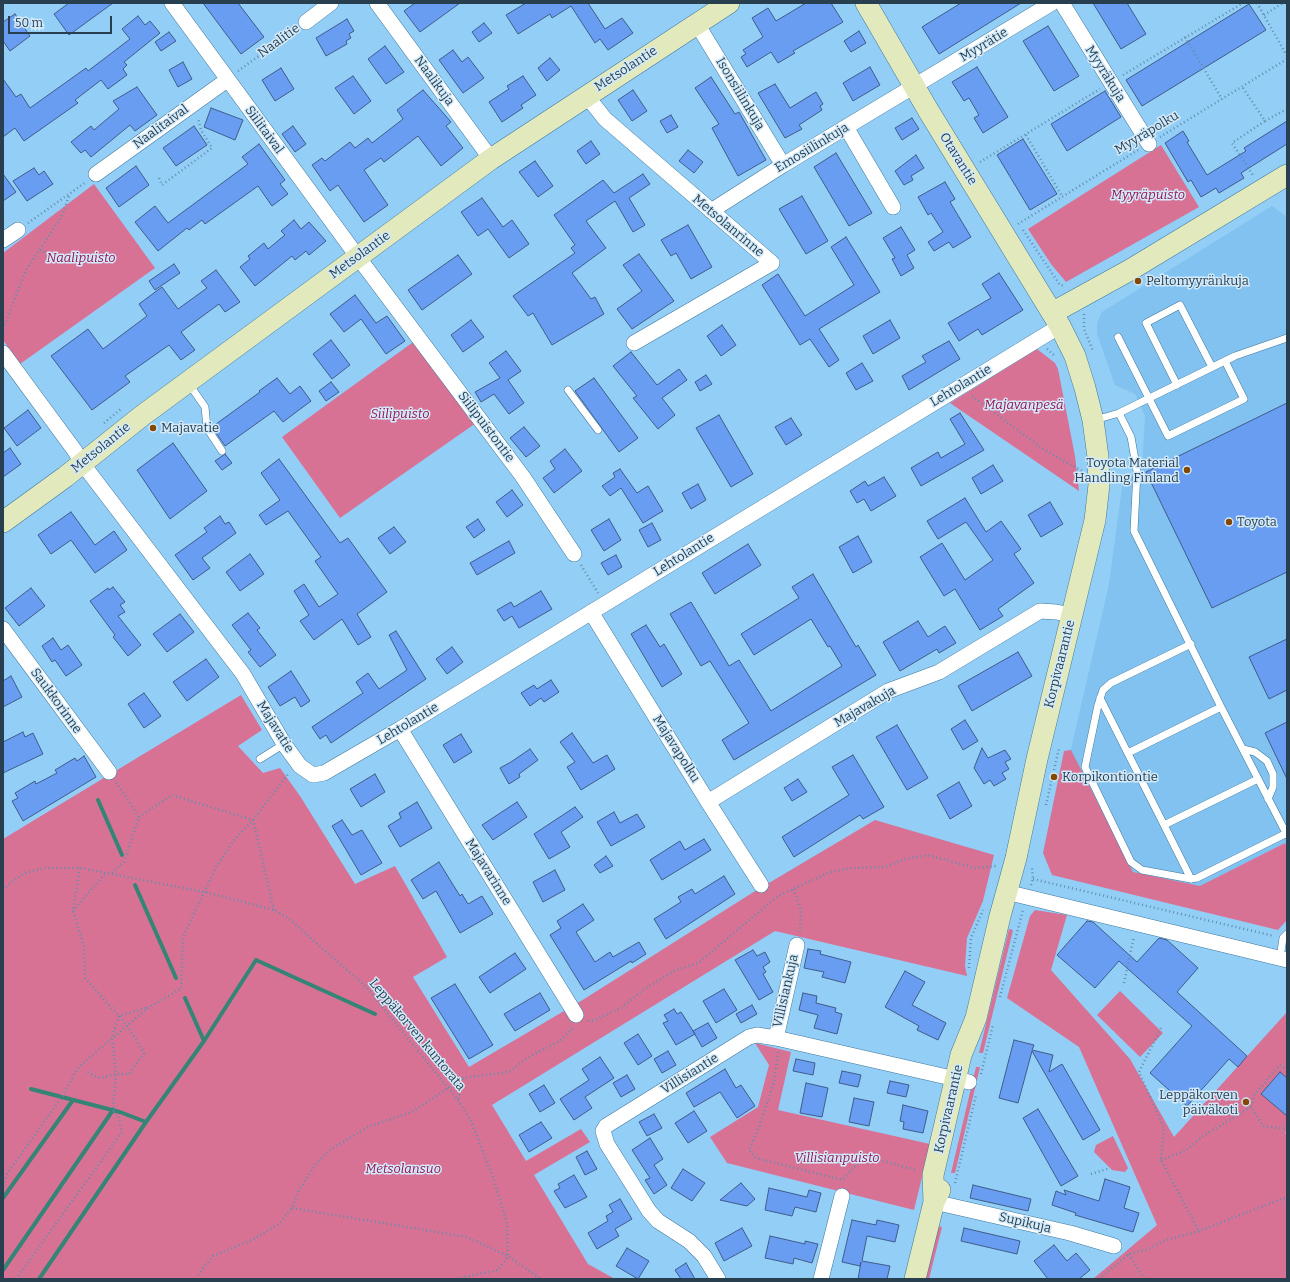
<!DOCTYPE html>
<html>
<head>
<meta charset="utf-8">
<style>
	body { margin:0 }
	#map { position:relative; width:1290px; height:1282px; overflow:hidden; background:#93cef6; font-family:Bitter,serif }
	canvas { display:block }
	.frame { position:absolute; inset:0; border:4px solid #273f4f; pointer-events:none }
	.scale { position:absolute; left:8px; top:16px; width:104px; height:18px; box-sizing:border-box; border:2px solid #273f4f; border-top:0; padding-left:5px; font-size:12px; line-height:14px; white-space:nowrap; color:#273f4f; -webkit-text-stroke:3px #d3eafa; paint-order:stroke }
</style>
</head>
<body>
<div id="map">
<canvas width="1290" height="1282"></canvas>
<div class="frame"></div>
<div class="scale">50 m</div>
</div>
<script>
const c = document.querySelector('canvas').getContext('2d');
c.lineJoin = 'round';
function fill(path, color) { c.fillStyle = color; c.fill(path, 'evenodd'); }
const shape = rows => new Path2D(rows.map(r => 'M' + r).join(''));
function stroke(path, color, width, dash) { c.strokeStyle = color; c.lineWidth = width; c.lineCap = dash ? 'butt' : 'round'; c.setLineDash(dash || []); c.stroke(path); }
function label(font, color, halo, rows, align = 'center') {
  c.font = font + ' Bitter,serif'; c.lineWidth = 3; c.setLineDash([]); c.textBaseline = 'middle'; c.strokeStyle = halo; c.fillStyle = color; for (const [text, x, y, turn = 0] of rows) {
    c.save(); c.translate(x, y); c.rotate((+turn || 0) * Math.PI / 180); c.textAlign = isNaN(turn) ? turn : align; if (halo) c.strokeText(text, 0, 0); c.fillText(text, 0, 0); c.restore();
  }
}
fill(shape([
	[1272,206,1287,217,1287,921,1285,922,1048,849,1109,584,1123,480,1142,468,1145,416,1135,394,1115,385,1097,334,1097,323,1102,312]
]), '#81c2f0');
fill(shape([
	[1161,145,1199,207,1066,282,1051,264,1028,229],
	[94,184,155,268,20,364,3,340,3,253],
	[416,340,476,423,340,518,282,437],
	[1037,349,1055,363,1058,369,1075,456,1079,491,950,403],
	[241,695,262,730,238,746,263,773,280,768,300,796,355,884,395,866,447,957,413,977,469,1067,581,1001,752,893,875,820,994,855,983,901,967,938,965,966,967,976,775,931,492,1105,526,1161,581,1129,590,1142,534,1175,588,1264,615,1279,3,1279,3,839],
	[1071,750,1133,872,1200,886,1285,843,1287,848,1287,920,1278,930,1052,875,1043,853,1064,751],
	[1035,910,1067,915,1051,970,1130,1059,1174,1137,1287,1012,1287,1078,1280,1072,1262,1094,1287,1116,1287,1130,1285,1133,1287,1134,1287,1279,1093,1279,1157,1225,1079,1047,1007,998,1030,916],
	[1009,929,1013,930,983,1053,979,1053],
	[1120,991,1163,1033,1140,1057,1097,1015],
	[755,1043,791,1052,778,1110,930,1144,914,1210,727,1163,710,1137,758,1107,769,1065],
	[976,1067,980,1067,955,1173,951,1173],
	[1113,1136,1128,1168,1125,1172,1112,1170,1094,1152,1096,1145],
	[938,1226,942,1227,929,1279,925,1279]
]), '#d87295');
stroke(shape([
	[98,800,122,855],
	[135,885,176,978],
	[185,998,204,1041],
	[31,1089,120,1112,146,1122],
	[3,1198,73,1100],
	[3,1270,113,1110],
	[39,1279,146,1122,204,1041,256,960,375,1014]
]), '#348576', 4);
const building = shape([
	[69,3,113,3,69,35,54,14,69,3],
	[203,3,238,3,264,37,241,54,203,3],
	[415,3,460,3,420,32,404,11,415,3],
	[526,3,588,3,605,29,622,18,633,33,608,50,600,39,595,43,571,6,552,18,550,14,518,34,506,15,526,3],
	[806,3,831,3,843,22,793,51,795,53,778,63,771,52,747,67,741,57,746,54,743,50,763,37,752,18,768,8,776,21,806,3],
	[961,3,1021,3,939,54,922,27,961,3],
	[1093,3,1127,3,1146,34,1121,49,1093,3],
	[1249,4,1266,30,1142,106,1126,80,1249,4],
	[15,14,30,36,10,51,3,41,3,22,15,14],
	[138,16,145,25,150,21,160,33,124,62,127,65,123,69,127,75,108,89,101,80,75,100,78,103,24,141,15,128,3,137,3,79,16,97,21,94,30,108,86,68,88,71,130,39,122,29,138,16],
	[347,19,354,31,349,34,351,38,346,41,347,44,326,56,316,38,347,19],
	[484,23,492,33,479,42,472,32,484,23],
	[1048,26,1079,76,1054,91,1023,41,1048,26],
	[859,31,866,43,851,52,844,41,859,31],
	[169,32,176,41,161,51,155,42,169,32],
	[385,46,404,72,386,84,368,59,385,46],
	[453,50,462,62,468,57,484,78,463,93,439,60,453,50],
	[550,58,560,70,547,81,538,68,550,58],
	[183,62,192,79,178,87,169,70,183,62],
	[870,67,880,85,853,101,843,83,870,67],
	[977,67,1008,117,983,133,974,118,979,115,969,98,964,101,952,82,977,67],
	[281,68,294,89,275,101,262,80,281,68],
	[353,76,371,101,354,114,335,88,353,76],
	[523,76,536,95,521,105,523,108,502,122,489,102,509,89,507,86,523,76],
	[711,77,735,114,739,112,766,160,738,176,712,128,719,124,695,88,711,77],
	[775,84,790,108,816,92,823,104,820,106,822,110,799,125,802,129,785,138,758,93,775,84],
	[137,87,157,115,135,131,130,125,91,157,85,150,81,153,71,142,91,126,94,130,119,109,113,101,137,87],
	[423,90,451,122,446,126,463,148,441,166,418,136,384,162,381,158,364,170,388,205,364,222,338,185,330,191,312,165,322,158,325,161,350,142,355,148,368,138,372,143,403,119,397,110,423,90],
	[633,90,647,111,632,121,618,100,633,90],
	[1105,91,1121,117,1067,151,1051,124,1105,91],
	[211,108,243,120,235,140,204,127,211,108],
	[671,115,678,127,667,133,660,121,671,115],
	[912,118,919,129,902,140,895,128,912,118],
	[1287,121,1287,144,1241,173,1244,178,1219,193,1216,188,1201,197,1191,180,1188,182,1165,143,1183,131,1189,141,1187,142,1207,175,1246,151,1244,148,1287,121],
	[194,126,207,145,176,166,163,148,194,126],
	[293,126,306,144,295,152,282,134,293,126],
	[1023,139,1057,194,1030,210,997,155,1023,139],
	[591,141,600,154,586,164,577,151,591,141],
	[259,144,285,180,280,184,288,194,272,206,258,186,205,224,202,220,189,230,187,228,158,251,135,222,155,206,168,223,248,164,242,157,259,144],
	[688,150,703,162,694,173,679,161,688,150],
	[836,153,872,213,849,226,814,167,836,153],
	[916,155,924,168,911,176,913,180,904,185,895,171,916,155],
	[535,161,553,186,538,197,519,172,535,161],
	[136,166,149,185,119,207,106,188,136,166],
	[34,168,39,175,44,171,53,184,27,201,13,181,34,168],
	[3,174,16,192,3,201,3,174],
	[643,174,650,184,629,198,645,225,633,232,615,201,586,221,606,248,572,273,591,299,595,297,604,314,552,345,533,313,528,316,513,296,575,253,571,248,575,245,554,215,603,180,614,193,643,174],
	[945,182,955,199,950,202,971,237,953,248,949,242,934,251,928,242,943,232,931,213,928,215,918,197,945,182],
	[802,196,828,241,806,254,779,209,802,196],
	[482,198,503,227,512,220,529,244,509,258,488,229,478,236,461,212,482,198],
	[294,220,301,229,309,222,326,241,309,255,306,251,295,260,292,256,255,286,240,267,250,259,248,256,264,243,268,249,285,235,281,231,294,220],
	[688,225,712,267,691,279,676,253,671,256,661,240,688,225],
	[901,227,915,250,907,255,914,268,901,276,892,259,895,258,883,238,901,227],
	[846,237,880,292,819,329,839,360,829,367,810,339,800,345,762,285,778,274,805,316,854,285,831,247,846,237],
	[639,254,674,301,632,329,617,309,642,291,623,265,639,254],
	[458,255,472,274,422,310,408,290,458,255],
	[174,264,180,273,155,290,149,281,174,264],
	[216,270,240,302,225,312,219,304,181,332,195,350,181,360,169,345,125,376,130,382,92,410,51,356,88,329,103,349,147,316,139,304,162,287,178,309,207,288,201,281,216,270],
	[999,273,1023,310,982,335,978,329,959,341,948,323,991,298,982,284,999,273],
	[355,295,376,323,387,316,405,341,386,354,361,319,344,332,330,314,355,295],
	[471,320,484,337,463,352,451,335,471,320],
	[890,320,900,338,873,354,863,336,890,320],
	[722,325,736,345,721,356,707,336,722,325],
	[331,340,350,365,332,379,313,354,331,340],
	[949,341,960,359,909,390,902,376,926,362,922,356,949,341],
	[506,351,521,371,508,380,524,403,509,414,494,394,481,402,475,392,500,378,489,363,506,351],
	[631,352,657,385,679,369,687,380,662,398,675,415,658,429,633,398,637,396,613,366,631,352],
	[862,363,873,381,856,390,846,373,862,363],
	[706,375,712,384,700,391,695,382,706,375],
	[277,378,290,394,300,386,311,401,283,422,274,411,225,446,212,427,260,392,259,391,277,378],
	[594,378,638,438,619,452,575,391,594,378],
	[331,382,339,392,326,401,319,391,331,382],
	[1287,403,1287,572,1212,608,1146,472,1287,403],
	[28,410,41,428,17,446,4,428,28,410],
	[960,413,984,450,921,486,911,468,938,452,941,458,965,444,950,419,960,413],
	[719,415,753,474,731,487,696,428,719,415],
	[791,418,802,435,786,445,775,427,791,418],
	[524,427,540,446,526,457,510,438,524,427],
	[173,443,207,491,170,519,137,470,173,443],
	[10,448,21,464,3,477,3,453,10,448],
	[565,449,582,471,554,493,543,478,555,469,550,461,565,449],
	[225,454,232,463,222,470,215,461,225,454],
	[279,459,340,543,348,538,387,592,357,614,371,637,358,645,342,619,314,640,300,621,309,615,294,591,304,584,319,607,338,594,315,561,321,557,288,511,266,525,259,515,280,500,261,473,279,459],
	[993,465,1003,481,981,494,972,478,993,465],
	[620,469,637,493,648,486,663,511,643,523,621,488,610,496,602,486,615,477,613,473,620,469],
	[884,477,896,496,871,511,864,499,857,503,850,491,865,481,868,486,884,477],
	[698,484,706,500,691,509,682,493,698,484],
	[512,490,523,505,507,517,496,502,512,490],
	[965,498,986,532,1001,521,1021,549,1014,554,1034,583,998,609,1003,616,980,630,955,589,944,596,920,557,942,543,965,580,993,560,966,522,938,539,927,521,965,498],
	[1050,502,1063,524,1041,537,1028,515,1050,502],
	[71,512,95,545,114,531,127,550,95,573,71,540,51,554,38,535,71,512],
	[220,516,225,524,229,522,236,533,202,558,210,568,193,580,175,555,207,532,204,528,220,516],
	[478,519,485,530,474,538,466,527,478,519],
	[609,519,621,540,604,551,591,530,609,519],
	[652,523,661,540,648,547,639,530,652,523],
	[394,527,406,542,390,554,378,538,394,527],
	[858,536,872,562,853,573,839,547,858,536],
	[509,541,515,553,477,575,470,563,509,541],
	[748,544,761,565,715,594,702,573,748,544],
	[250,554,264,574,240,591,226,572,250,554],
	[616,555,622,567,608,575,601,563,616,555],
	[813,574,856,647,858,645,876,675,734,760,722,740,749,723,710,661,701,666,670,614,691,602,729,666,739,660,771,711,842,666,830,646,828,647,811,619,754,655,741,634,799,598,792,587,813,574],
	[113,587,125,602,120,605,125,612,118,616,141,645,128,656,113,637,115,635,90,601,108,588,109,590,113,587],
	[31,588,45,606,19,626,5,608,31,588],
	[541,591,552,609,519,628,512,616,504,621,497,610,511,602,514,607,541,591],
	[248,613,260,628,257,630,276,655,260,667,248,652,251,650,232,625,248,613],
	[180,614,194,632,167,652,153,634,180,614],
	[918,621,928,637,945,626,956,643,939,653,937,649,900,671,883,642,918,621],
	[646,625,660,647,664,644,682,674,662,687,631,634,646,625],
	[396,631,426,679,331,743,326,735,320,739,312,727,363,693,356,682,368,673,379,689,407,670,389,635,396,631],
	[53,638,61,650,68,645,82,665,66,676,55,660,52,662,42,646,53,638],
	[1287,639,1287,690,1269,699,1249,657,1287,639],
	[452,647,463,662,447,674,436,659,452,647],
	[1018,652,1032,676,972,711,958,686,1018,652],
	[206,659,219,677,187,701,173,682,206,659],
	[291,671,310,701,301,707,295,697,280,706,268,687,291,671],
	[11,676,22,697,3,707,3,681,11,676],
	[551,680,559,692,544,702,541,698,530,706,521,693,534,685,537,689,551,680],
	[144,693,161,716,144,728,128,704,144,693],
	[965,720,978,741,963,750,951,729,965,720],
	[1287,722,1287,779,1265,733,1287,722],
	[897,725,928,778,907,790,876,737,897,725],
	[23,732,25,737,33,733,43,754,3,773,3,742,23,732],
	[572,733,593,763,607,755,615,769,581,790,567,767,575,762,560,742,572,733],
	[461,734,472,752,454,763,443,745,461,734],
	[982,748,988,758,1005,750,1011,759,1005,762,1009,769,1002,773,1006,779,994,786,990,780,984,784,974,768,982,748],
	[530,749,538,760,519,774,520,777,509,784,500,768,511,762,530,749],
	[853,755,884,807,863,819,860,815,794,857,782,837,849,795,832,767,853,755],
	[84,756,96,777,23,821,12,801,18,798,15,793,35,781,36,784,57,773,55,770,75,758,77,761,84,756],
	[375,774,385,792,361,807,350,789,375,774],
	[798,779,807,792,792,801,784,788,798,779],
	[959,782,972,806,950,819,937,795,959,782],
	[417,802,432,828,400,847,388,826,401,818,399,813,417,802],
	[517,802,527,817,493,840,482,825,517,802],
	[575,807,583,817,561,832,570,847,549,859,534,834,575,807],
	[614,812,620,823,637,814,645,827,611,846,597,822,614,812],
	[342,820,352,835,362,830,382,863,361,875,332,826,342,820],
	[704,839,711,850,662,880,650,860,680,841,685,850,704,839],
	[606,856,613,866,600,873,594,865,606,856],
	[439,862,460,896,462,894,468,904,482,896,493,914,460,933,436,891,423,899,411,880,439,862],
	[555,870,565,890,543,902,533,882,555,870],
	[724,876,735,894,666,939,654,919,681,902,678,897,692,889,695,894,724,876],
	[583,904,594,920,576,932,595,962,610,952,613,957,639,942,646,954,632,963,631,961,584,990,550,935,561,928,557,921,583,904],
	[1087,921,1093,922,1137,962,1159,938,1167,940,1198,968,1177,992,1247,1056,1238,1067,1229,1059,1187,1106,1150,1073,1192,1026,1119,961,1095,988,1057,955,1087,921],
	[808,949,821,951,820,954,851,962,845,983,822,977,824,972,804,968,808,949],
	[753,950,757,956,765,952,770,962,763,967,766,972,763,974,773,992,759,1000,735,960,753,950],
	[515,953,526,969,490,993,479,977,515,953],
	[905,971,925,982,912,1005,946,1023,938,1040,917,1030,919,1026,885,1007,905,971],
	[455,984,493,1045,469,1059,431,998,455,984],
	[724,989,737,1010,716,1023,703,1001,724,989],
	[540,993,550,1010,515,1031,504,1014,540,993],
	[803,993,817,996,816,1003,836,1008,835,1012,842,1014,837,1034,814,1028,818,1015,799,1010,803,993],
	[752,1005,757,1014,741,1023,736,1014,752,1005],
	[674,1009,677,1014,681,1012,695,1034,676,1045,663,1023,668,1021,664,1015,674,1009],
	[708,1023,717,1038,702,1047,693,1031,708,1023],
	[638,1034,652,1056,638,1065,624,1043,638,1034],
	[1014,1040,1034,1045,1032,1050,1053,1055,1049,1072,1062,1064,1100,1130,1083,1140,1032,1051,1018,1103,999,1098,1014,1040],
	[668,1051,676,1065,662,1073,654,1059,668,1051],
	[600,1057,614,1078,585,1097,592,1108,574,1120,560,1099,589,1080,582,1069,600,1057],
	[796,1059,815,1063,813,1075,793,1071,796,1059],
	[725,1069,736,1088,741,1085,755,1106,737,1118,720,1092,694,1107,686,1093,725,1069],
	[842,1071,861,1075,858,1087,839,1083,842,1071],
	[1280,1072,1287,1078,1287,1116,1261,1094,1280,1072],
	[627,1075,635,1089,621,1097,613,1083,627,1075],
	[890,1081,909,1085,906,1097,887,1093,890,1081],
	[806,1083,828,1088,822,1117,800,1113,806,1083],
	[544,1085,555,1103,540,1112,529,1094,544,1085],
	[854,1098,874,1102,869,1126,849,1122,854,1098],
	[903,1105,928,1111,923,1133,903,1129,904,1122,900,1121,903,1105],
	[1038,1109,1078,1176,1061,1186,1023,1118,1038,1109],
	[694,1111,707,1131,688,1143,675,1123,694,1111],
	[654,1114,662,1128,647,1136,639,1122,654,1114],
	[541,1122,552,1138,529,1152,519,1135,541,1122],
	[650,1138,663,1159,654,1165,667,1185,654,1194,645,1180,650,1178,632,1150,650,1138],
	[587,1151,597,1169,585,1175,576,1157,587,1151],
	[683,1169,705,1183,692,1201,671,1188,683,1169],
	[574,1175,587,1197,565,1208,554,1191,560,1188,558,1184,574,1175],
	[1105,1179,1130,1187,1124,1208,1139,1213,1133,1232,1075,1215,1076,1213,1052,1205,1056,1191,1066,1195,1064,1190,1099,1201,1105,1179],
	[741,1183,755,1199,747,1206,720,1200,741,1183],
	[973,1185,1031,1199,1028,1211,970,1198,973,1185],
	[769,1188,807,1197,809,1190,821,1193,816,1212,795,1207,792,1216,765,1210,769,1188],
	[620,1199,632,1219,615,1229,619,1236,597,1249,588,1233,608,1221,606,1216,613,1212,609,1205,620,1199],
	[852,1220,876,1225,877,1220,899,1225,895,1242,867,1236,862,1261,890,1266,887,1279,858,1279,861,1262,860,1266,842,1262,852,1220],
	[742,1228,752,1246,724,1261,715,1243,742,1228],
	[964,1228,1020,1241,1017,1254,961,1241,964,1228],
	[770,1236,805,1244,805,1241,818,1244,812,1263,794,1258,793,1264,765,1258,770,1236],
	[1054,1245,1067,1261,1076,1253,1090,1270,1079,1279,1048,1279,1034,1261,1054,1245],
	[627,1248,649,1261,638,1279,616,1266,627,1248],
	[686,1263,695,1279,681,1279,675,1270,686,1263]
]);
fill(building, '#689df1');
stroke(building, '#3f5c8a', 1);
const lane = shape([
	[1118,337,1168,436,1244,399,1225,361],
	[189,384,205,407,207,428,222,451],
	[1177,385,1146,323,1180,305,1212,367],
	[568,390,598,430],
	[1119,413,1131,437,1137,471,1134,531,1221,707,1287,835],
	[1095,420,1119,413,1235,356,1287,338],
	[1191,644,1111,683,1103,690,1098,705,1085,767,1131,862,1142,870,1191,879,1197,878,1287,833],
	[1100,698,1164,825],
	[1243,749,1255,752,1267,761,1273,774,1273,787,1268,799],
	[1128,753,1221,707],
	[260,759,284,744],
	[1191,879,1164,825,1258,779],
	[1280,958,1283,938,1287,934]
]);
const street = shape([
	[172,3,349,245,523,477,574,554],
	[377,3,491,159],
	[1062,3,1149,144],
	[306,22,331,3],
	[697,24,783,165],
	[586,95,605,119,772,263,634,343],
	[846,127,893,207],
	[96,174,227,80],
	[711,211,783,165,1052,3],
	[3,240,18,230],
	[3,353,75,451,82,463,243,674,284,744,300,766,313,775,324,773,400,729,1060,326],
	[591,612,708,802,761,885],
	[3,629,109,772],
	[400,729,576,1015],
	[708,802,888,691,939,672,1040,611,1056,612,1072,615],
	[1006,892,1287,960],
	[776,1038,797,945],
	[934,1202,1070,1233,1114,1246],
	[718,1279,704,1256,689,1241,658,1221,649,1211,607,1144,603,1131,606,1126,749,1037,757,1035,776,1038,969,1082],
	[821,1279,842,1196]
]);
const secondary = shape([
	[866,3,928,110,1060,326,1075,356,1085,388,1093,420,1098,457,1099,485,1095,520,1037,759,1016,858,1000,916,976,1018,961,1055,933,1175,934,1202],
	[1052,313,1130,270,1287,175],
	[3,522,65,477,143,415,491,159,729,3],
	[915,1279,934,1202,940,1190]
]);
stroke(lane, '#3f789d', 8);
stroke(street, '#3f789d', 16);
stroke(secondary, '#3f789d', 22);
stroke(shape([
	[1257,3,1287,56],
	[1264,15,1283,3],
	[1185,37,1222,99],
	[238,71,296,29],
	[1123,75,1243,3],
	[1243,88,1265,121,1232,143,1254,177],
	[1265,121,1287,109],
	[1026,135,1062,196],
	[1160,137,1287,59],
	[980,162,1100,89],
	[159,178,162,185,212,148,201,130,198,118],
	[28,223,86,182],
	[1018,224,1138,150],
	[1023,230,1060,285,1065,286],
	[40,250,56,259],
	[1084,314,1084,329,1093,351],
	[3,329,26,270,61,218,69,196],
	[1047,349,1055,356],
	[972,396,1043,449,1082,471],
	[104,423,122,408],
	[581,565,598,593],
	[1046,805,1059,748],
	[139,817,172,795,253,820,274,910],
	[80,868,73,911,84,946,85,978,128,1026,144,1053,129,1074,116,1074,100,1078,87,1072],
	[112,873,124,862,139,817,116,782],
	[1033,879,1274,936],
	[1031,885,1033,879,1032,868],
	[793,889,801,909,800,932],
	[3,890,12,882,25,873,45,868,80,868,205,892,274,910,288,918,366,987,458,1100,471,1121,494,1180,507,1223,508,1256,498,1270,454,1279],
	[73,911,105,874],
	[969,968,971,938,983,910],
	[1124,983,1134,936],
	[1000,997,1023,910],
	[588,1021,595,1020,621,1008,643,990,674,971,698,963,778,896,830,872,853,868,885,867,905,859,927,855,975,868,996,866],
	[1161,1028,1139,1072,1164,1128,1161,1160,1199,1231],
	[778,1052,774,1082,759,1127,749,1150,756,1158,842,1180,861,1160,872,1158,916,1170],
	[1287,1071,1280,1065,1254,1095,1251,1107,1263,1126,1287,1129],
	[981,1074,993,1025],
	[458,1099,463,1079],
	[1161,1160,1185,1151,1203,1136,1251,1107],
	[1091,1174,1110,1168],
	[955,1183,976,1095],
	[3,1190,7,1174,62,1097,77,1069,82,1064,148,1008,181,989,183,937,216,867,234,840,253,820,288,774],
	[292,1208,467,1237,508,1256,541,1279],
	[1129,1254,1144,1279],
	[3,1276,6,1279],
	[16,1279,122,1132,118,1116,113,1110,116,1074,112,1037,119,1016,146,1008],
	[197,1279,200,1272,213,1256,252,1240,279,1224,292,1208,299,1190,316,1164,331,1149,370,1126,412,1112,463,1078,509,1072,530,1056,560,1041,573,1028],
	[1099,1279,1129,1254,1146,1250,1163,1241,1199,1231,1287,1197]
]), '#628eab', 2.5, [1, 3]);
stroke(lane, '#fff', 7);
stroke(street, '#fff', 15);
stroke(secondary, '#e2e9bc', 21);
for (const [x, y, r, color] of [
	[1138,281,4,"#854804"],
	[153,428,4,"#854804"],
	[1187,470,4,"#854804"],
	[1229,522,4,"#854804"],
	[1054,777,4,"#854804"],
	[1246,1102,4,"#854804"]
]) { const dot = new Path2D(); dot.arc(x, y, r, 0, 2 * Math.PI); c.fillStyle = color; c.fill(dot); stroke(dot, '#d3eafa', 1.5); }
label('13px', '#273f4f', '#d3eafa', [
	["Naalitie",279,41,-36],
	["Myyrätie",984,45,-31],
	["Metsolantie",626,69,-33],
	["Myyräkuja",1105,74,58],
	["Naalikuja",434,81,54],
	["Isonsiilinkuja",740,94,59],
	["Naalitaival",161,127,-36],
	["Siilitaival",264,130,54],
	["Myyräpolku",1147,133,-31],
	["Emosiilinkuja",812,148,-31],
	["Otavantie",958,159,58],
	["Metsolanrinne",728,226,40],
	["Metsolantie",360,255,-36],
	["Lehtolantie",961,386,-31],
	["Siilipuistontie",486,427,53],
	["Metsolantie",101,448,-39],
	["Lehtolantie",684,555,-32],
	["Korpivaarantie",1060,664,-76],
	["Saukkorinne",56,701,54],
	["Majavakuja",865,707,-30],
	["Lehtolantie",408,724,-31],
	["Majavatie",275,727,58],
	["Majavapolku",676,749,58],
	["Majavarinne",488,872,58],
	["Villisiankuja",786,991,-77],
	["Leppäkorven kuntorata",417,1035,50],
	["Villisiantie",690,1074,-32],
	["Korpivaarantie",949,1109,-77],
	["Supikuja",1025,1223,13]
]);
label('italic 13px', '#951551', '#d3eafa', [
	["Myyräpuisto",1148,195],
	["Naalipuisto",81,258],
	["Majavanpesä",1024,405],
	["Siilipuisto",400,414],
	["Villisianpuisto",837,1158],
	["Metsolansuo",403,1169]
]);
label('13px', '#273f4f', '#d3eafa', [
	["Peltomyyränkuja",1146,281],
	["Majavatie",161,428],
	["Toyota Material",1179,463,"right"],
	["Handling Finland",1179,478,"right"],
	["Toyota",1237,522],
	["Korpikontiontie",1062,777],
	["Leppäkorven",1238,1095,"right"],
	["päiväkoti",1238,1110,"right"]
], 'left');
</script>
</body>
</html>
